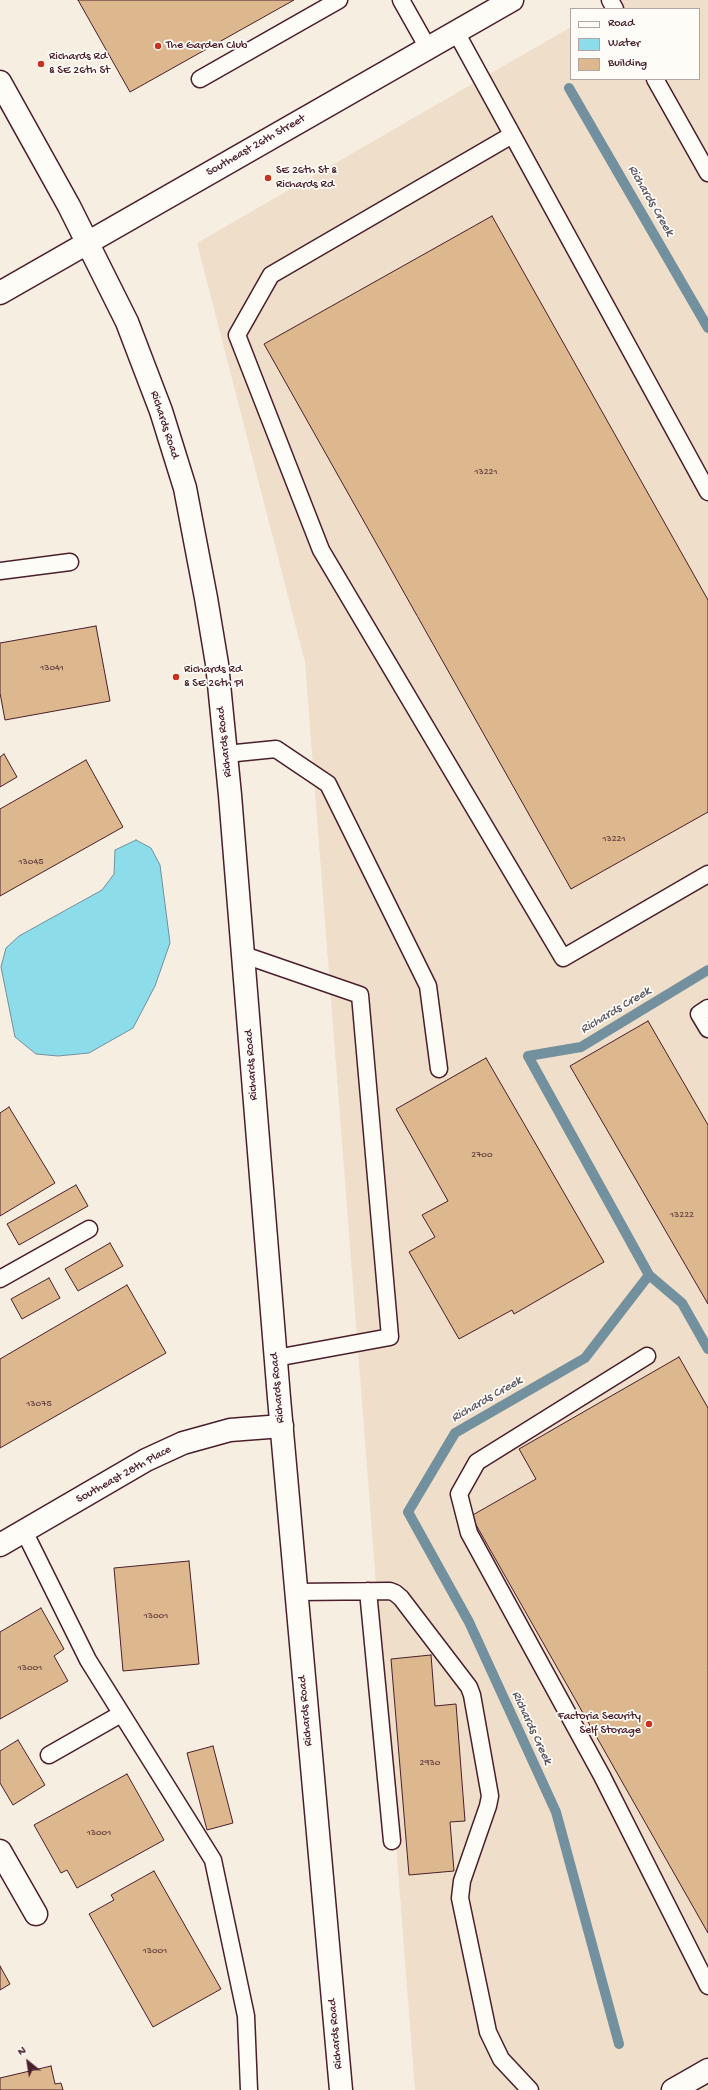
<!DOCTYPE html>
<html>
<head>
<meta charset="utf-8">
<style>
	body { margin:0 }
	#map { position:relative; width:708px; height:2090px; overflow:hidden; background:#f7eee2; font-family:"Gochi Hand",sans-serif }
	canvas { display:block }
	.legend { position:absolute; left:570px; top:8px; width:130px; height:72px; box-sizing:border-box; background:#fdfcf7; border:1px solid #b5a4a5; margin:0; padding:5px 7px; list-style:none; font-size:12px; color:#4a1f2b }
	.legend li { display:flex; align-items:center; gap:8px; height:20px }
	.legend b { width:20px; border:1px solid #b5a4a5 }
	.north { position:absolute; left:8px; top:2042px; width:40px; height:40px; -webkit-text-stroke:3px #fdfcf7; paint-order:stroke; rotate:330deg; font-size:11px; font-weight:700; line-height:16px; text-align:center; color:#4a1f2b }
	.north::after { content:''; display:block; margin:auto; width:14px; height:18px; background:#4a1f2b; clip-path:polygon(50% 0,100% 100%,50% 72%,0 100%) }
</style>
</head>
<body>
<div id="map">
<canvas width="708" height="2090"></canvas>
<ul class="legend">
<li><b style="height:5px;background:#fdfcf7"></b>Road</li>
<li><b style="height:11px;background:#8cdce9"></b>Water</li>
<li><b style="height:11px;background:#ddb88e"></b>Building</li>
</ul>
<div class="north">N</div>
</div>
<script>
const c = document.querySelector('canvas').getContext('2d');
c.lineJoin = 'round';
function fill(path, color) { c.fillStyle = color; c.fill(path, 'evenodd'); }
const shape = rows => new Path2D(rows.map(r => 'M' + r).join(''));
function stroke(path, color, width, dash) { c.strokeStyle = color; c.lineWidth = width; c.lineCap = dash ? 'butt' : 'round'; c.setLineDash(dash || []); c.stroke(path); }
function label(font, color, halo, rows, align = 'center') {
  c.font = font + ' "Gochi Hand",sans-serif'; c.lineWidth = 3.5; c.setLineDash([]); c.textBaseline = 'middle'; c.strokeStyle = halo; c.fillStyle = color; for (const [text, x, y, turn = 0] of rows) {
    c.save(); c.translate(x, y); c.rotate((+turn || 0) * Math.PI / 180); c.textAlign = isNaN(turn) ? turn : align; if (halo) c.strokeText(text, 0, 0); c.fillText(text, 0, 0); c.restore();
  }
}
fill(shape([
	[617,0,708,0,708,2090,415,2090,305,662,197,243,571,27,571,79,699,79,699,9,602,9]
]), '#efdec9');
const water = shape([
	[136,840,151,848,160,865,170,943,155,986,133,1028,89,1053,58,1056,36,1054,15,1037,1,967,6,948,19,936,102,890,114,874,115,850,136,840]
]);
fill(water, '#8cdce9');
stroke(water, '#72909d', 1);
stroke(shape([
	[569,88,708,328],
	[649,1275,682,1303,708,1349],
	[619,2044,556,1812,469,1622,408,1512,455,1433,585,1358,649,1275,528,1056,581,1047,708,970]
]), '#72909d', 10);
const building = shape([
	[78,0,294,0,130,92,78,0],
	[492,216,708,600,708,812,571,889,264,344,492,216],
	[96,626,110,701,5,720,0,693,0,643,96,626],
	[4,754,17,777,0,787,0,757,4,754],
	[86,760,123,827,0,896,0,809,86,760],
	[648,1021,708,1125,708,1304,570,1066,648,1021],
	[486,1058,604,1262,514,1314,512,1310,459,1339,409,1252,435,1237,422,1215,448,1201,396,1109,486,1058],
	[9,1107,55,1183,0,1216,0,1113,9,1107],
	[76,1185,88,1206,19,1245,7,1224,76,1185],
	[110,1243,123,1266,78,1291,65,1269,110,1243],
	[49,1278,60,1298,22,1319,11,1299,49,1278],
	[127,1285,166,1353,0,1448,0,1359,127,1285],
	[679,1357,708,1408,708,1933,471,1516,536,1479,519,1449,679,1357],
	[189,1561,199,1664,123,1671,114,1568,189,1561],
	[41,1608,64,1649,54,1656,68,1681,0,1719,0,1632,41,1608],
	[431,1655,435,1706,456,1704,465,1821,450,1822,454,1871,409,1875,391,1659,431,1655],
	[18,1740,45,1785,13,1805,0,1783,0,1751,18,1740],
	[213,1746,233,1823,207,1830,187,1753,213,1746],
	[127,1774,164,1840,77,1888,67,1870,61,1873,34,1825,127,1774],
	[154,1871,221,1989,153,2027,89,1914,114,1900,111,1895,154,1871],
	[0,1966,10,1984,0,1990,0,1966],
	[51,2066,55,2084,61,2083,63,2090,0,2090,0,2078,51,2066]
]);
fill(building, '#ddb88e');
stroke(building, '#4a1f2b', 1);
const lane = shape([
	[401,0,428,48],
	[610,0,615,9],
	[456,32,708,492],
	[200,79,339,0],
	[655,79,708,173],
	[512,135,271,275,237,335,321,550,563,958,708,874],
	[0,571,70,562],
	[226,754,276,749,328,784,428,986,439,1069],
	[244,955,360,995,390,1337,276,1358],
	[708,1008,699,1014,708,1029],
	[0,1279,89,1229],
	[647,1356,477,1462,459,1494,469,1533,602,1776,708,1986],
	[24,1531,88,1660,213,1860,246,2016,249,2090],
	[368,1591,392,1841],
	[296,1592,390,1591,395,1593,401,1598,469,1687,472,1695,490,1796,488,1806,462,1881,460,1898,488,2032,501,2059,530,2090],
	[49,1755,121,1714]
]);
const street = shape([
	[0,1545,146,1460,183,1443,230,1430,282,1426],
	[0,1851,36,1914],
	[673,2090,708,2070]
]);
const secondary = shape([
	[0,82,69,206,127,322,161,411,185,488,206,598,217,664,230,795,279,1398,341,2090],
	[0,293,512,0]
]);
stroke(lane, '#4a1f2b', 19);
stroke(street, '#4a1f2b', 25);
stroke(secondary, '#4a1f2b', 25);
stroke(lane, '#fdfcf7', 16);
stroke(street, '#fdfcf7', 22);
stroke(secondary, '#fdfcf7', 22);
for (const [x, y, r, color] of [
	[158,46,4,"#c8321e"],
	[41,64,4,"#c8321e"],
	[268,178,4,"#c8321e"],
	[176,677,4,"#c8321e"],
	[649,1724,4,"#c8321e"]
]) { const dot = new Path2D(); dot.arc(x, y, r, 0, 2 * Math.PI); c.fillStyle = color; c.fill(dot); stroke(dot, '#fdfcf7', 1.5); }
label('10px', '#6f4544', null, [
	["13221",486,472],
	["13041",52,668],
	["13221",614,839],
	["13045",31,862],
	["2700",482,1155],
	["13222",682,1215],
	["13075",39,1404],
	["13001",156,1616],
	["13001",30,1668],
	["2930",430,1763],
	["13001",99,1833],
	["13001",155,1951]
]);
label('12px', '#4a1f2b', '#fdfcf7', [
	["The Garden Club",166,46],
	["Richards Rd",49,57],
	["& SE 26th St",49,71],
	["SE 26th St &",276,171],
	["Richards Rd",276,185],
	["Richards Rd",184,670],
	["& SE 26th Pl",184,684],
	["Factoria Security",641,1717,"right"],
	["Self Storage",641,1731,"right"]
], 'left');
label('12px', '#4a1f2b', '#fdfcf7', [
	["Southeast 26th Street",256,146,-30],
	["Richards Road",164,425,72],
	["Richards Road",225,742,-96],
	["Richards Road",252,1065,-94],
	["Richards Road",278,1388,-95],
	["Southeast 28th Place",124,1475,-29],
	["Richards Road",306,1711,-95],
	["Richards Road",336,2034,-95]
]);
label('italic 13px', '#5e5864', '#fdfcf7', [
	["Richards Creek",650,201,60],
	["Richards Creek",616,1011,-31],
	["Richards Creek",487,1400,-30],
	["Richards Creek",531,1728,65]
]);
</script>
</body>
</html>
